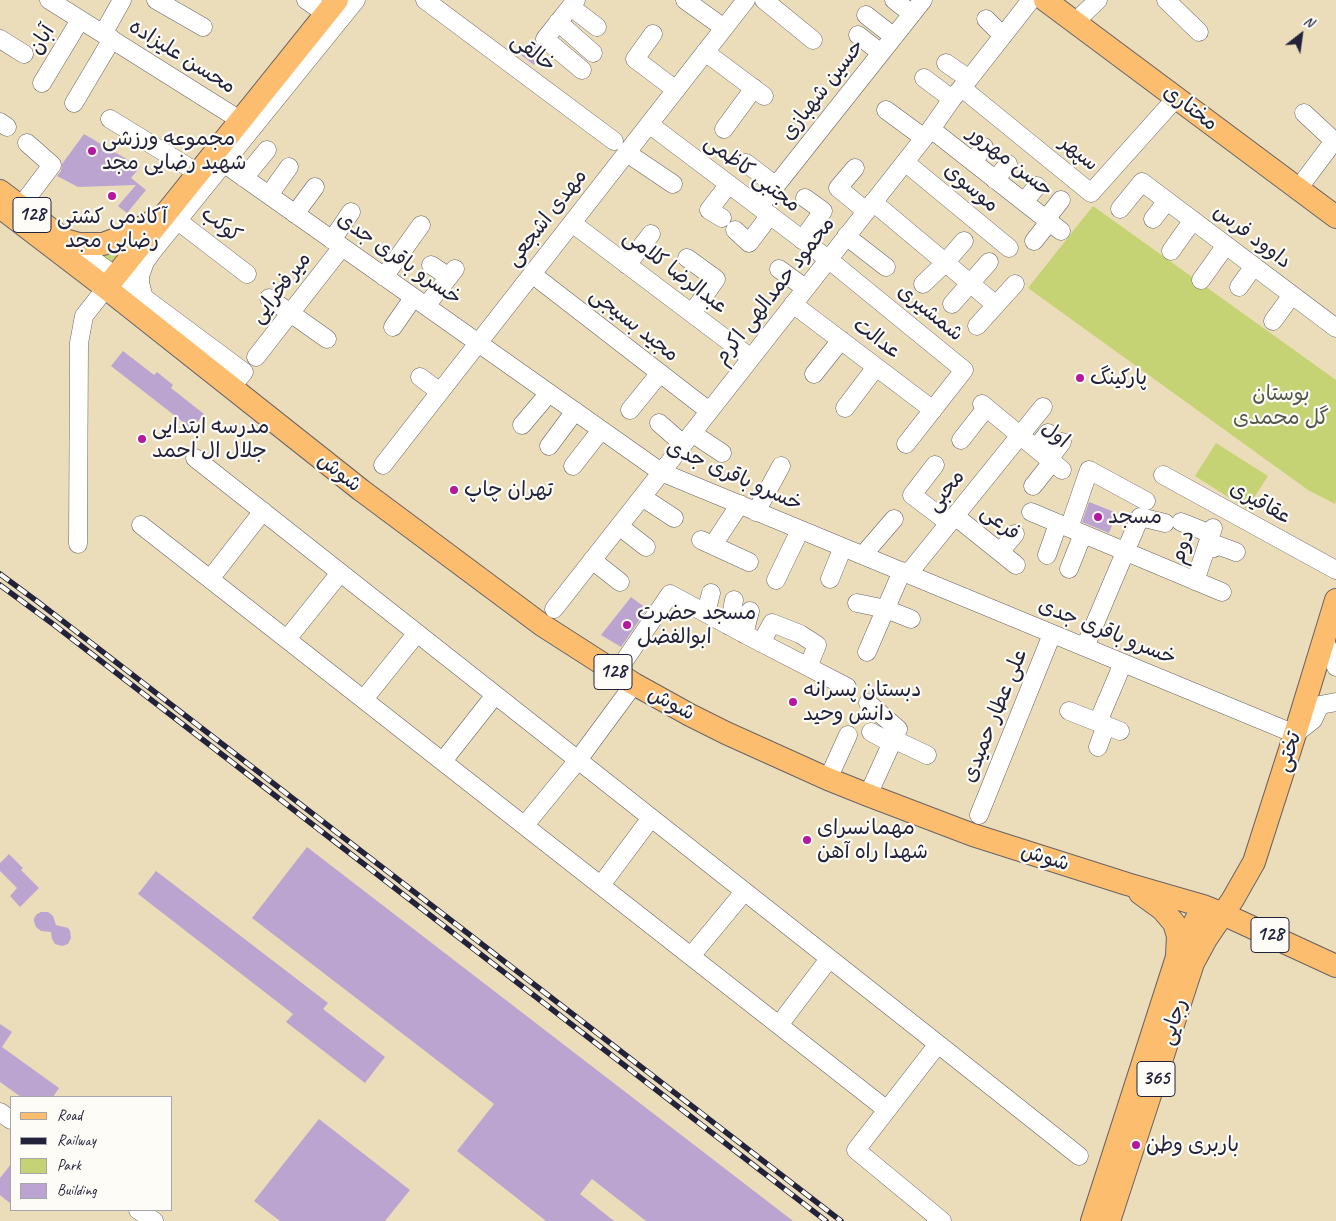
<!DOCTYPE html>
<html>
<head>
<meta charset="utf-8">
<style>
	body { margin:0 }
	#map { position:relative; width:1336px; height:1221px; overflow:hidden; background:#ebddb9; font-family:Caveat,sans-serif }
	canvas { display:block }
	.legend { position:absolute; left:10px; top:1096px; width:162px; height:115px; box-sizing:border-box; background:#fdfcf7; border:1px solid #a5a5ac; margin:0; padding:6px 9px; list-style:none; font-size:15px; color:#22223b }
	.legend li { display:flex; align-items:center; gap:10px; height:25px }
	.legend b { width:25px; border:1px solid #a5a5ac }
	.north { position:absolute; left:1276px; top:10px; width:50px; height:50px; -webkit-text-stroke:4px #fdfcf7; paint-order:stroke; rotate:30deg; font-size:14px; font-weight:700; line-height:20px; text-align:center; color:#22223b }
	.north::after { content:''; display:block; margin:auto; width:18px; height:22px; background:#22223b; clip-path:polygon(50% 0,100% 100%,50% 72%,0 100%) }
</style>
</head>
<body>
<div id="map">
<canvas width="1336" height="1221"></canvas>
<ul class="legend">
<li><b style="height:6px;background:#fcbd6f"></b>Road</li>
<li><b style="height:6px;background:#22223b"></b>Railway</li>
<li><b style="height:14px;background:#c6d375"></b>Park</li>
<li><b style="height:14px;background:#bca4d1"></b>Building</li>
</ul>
<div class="north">N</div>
</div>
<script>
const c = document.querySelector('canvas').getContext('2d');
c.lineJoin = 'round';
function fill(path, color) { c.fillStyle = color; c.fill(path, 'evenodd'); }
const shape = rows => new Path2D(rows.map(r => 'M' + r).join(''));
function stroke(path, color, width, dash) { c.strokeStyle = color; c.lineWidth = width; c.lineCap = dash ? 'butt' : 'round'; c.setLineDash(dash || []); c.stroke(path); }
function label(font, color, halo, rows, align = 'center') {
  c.font = font + ' Caveat,"Playpen Sans Arabic",sans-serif'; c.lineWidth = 4.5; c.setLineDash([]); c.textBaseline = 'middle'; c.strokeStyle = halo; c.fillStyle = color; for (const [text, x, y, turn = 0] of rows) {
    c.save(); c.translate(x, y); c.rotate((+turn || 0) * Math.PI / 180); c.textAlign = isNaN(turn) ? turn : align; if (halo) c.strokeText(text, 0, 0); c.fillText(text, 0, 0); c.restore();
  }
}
fill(shape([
	[1093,206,1336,380,1336,501,1335,504,1308,490,1028,288],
	[126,244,108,267,88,252],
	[1216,443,1268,476,1247,509,1195,476]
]), '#c6d375');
fill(shape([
	[532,39,535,41,538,47,544,52,534,65,521,55],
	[84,134,140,167,131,178,146,190,127,213,118,206,136,185,78,187,57,176,61,171,62,164],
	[123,351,154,375,157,372,173,385,171,388,204,414,192,429,111,366],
	[1089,502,1117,513,1109,533,1082,522],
	[631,597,647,609,621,647,601,635],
	[307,847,793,1221,646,1221,592,1179,580,1194,614,1221,546,1221,457,1151,494,1104,252,918],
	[9,854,23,868,21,870,39,888,20,907,10,896,17,888,0,871,0,863],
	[156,871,328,1003,323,1009,385,1057,365,1083,286,1022,293,1014,138,894],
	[41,912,48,912,53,916,56,925,68,928,70,931,71,938,68,944,62,946,55,944,52,939,51,932,41,931,36,927,34,921,34,918,37,914],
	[0,1024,12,1032,2,1047,59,1088,53,1097,21,1097,0,1082],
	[319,1119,410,1190,385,1221,280,1221,254,1201],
	[11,1164,11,1204,0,1195,0,1178]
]), '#bca4d1');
const minor = shape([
	[49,0,240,120],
	[156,0,203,27],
	[306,0,326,14],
	[425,0,614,141],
	[576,0,545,39,582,70],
	[685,0,724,28],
	[764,0,813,40],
	[894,0,912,14],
	[1166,0,1199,32],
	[571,7,597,27],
	[866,15,894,37],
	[986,19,1003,36],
	[558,22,593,53],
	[1075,22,1098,0],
	[103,34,122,0],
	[653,34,635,59,676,90],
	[858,35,881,53],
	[0,39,24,54],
	[705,52,764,96],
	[946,63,969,79],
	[924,78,952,99],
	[42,83,80,20],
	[962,88,1091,193,1176,98],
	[74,103,112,39],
	[886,110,924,138],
	[110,119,198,173],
	[0,122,7,127],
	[649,124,828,259,964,370,906,444],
	[724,129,754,88],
	[931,129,1061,231],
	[627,153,673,184],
	[212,155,661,472,1295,734,1313,720,1320,705,1336,702],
	[905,162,1009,248],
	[973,162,984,147],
	[746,163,776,186],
	[855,168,838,188,866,211],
	[244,178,267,150],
	[995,180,1008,164],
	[1298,189,1334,141,1304,113],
	[269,195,289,167],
	[873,202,996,305],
	[1024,202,1037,186],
	[21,206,52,165,27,143],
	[759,207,923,0],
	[1120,209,1142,182,1336,328],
	[169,214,247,274],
	[295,214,315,187],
	[722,218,709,210,729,184],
	[1046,219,1061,200],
	[1153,219,1167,201],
	[572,223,751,358],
	[735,230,749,243,770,215],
	[846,236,886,267],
	[332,240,351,212],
	[802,240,823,211,805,198],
	[68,241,244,372,231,387],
	[1034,241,1049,222],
	[1171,251,1193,220],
	[687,258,716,279,692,313],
	[431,265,449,277],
	[627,265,651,234],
	[779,269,805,288],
	[532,274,709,411],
	[384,277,421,225],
	[1201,280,1226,245],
	[923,284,945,263,964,241],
	[1239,287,1254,266],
	[144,298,140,283,140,276,145,262,152,252,356,0],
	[269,298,327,339],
	[793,304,933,410],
	[952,304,989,262],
	[426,306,455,269],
	[1273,321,1292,295],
	[977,326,1015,284],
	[393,327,413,298],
	[256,357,342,247],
	[814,374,841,340],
	[420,377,440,392],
	[982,404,1062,470],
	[845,408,876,367],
	[630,410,660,373],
	[659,423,683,444],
	[522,425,549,393],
	[692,433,722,453],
	[961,440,986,408],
	[549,446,575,411],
	[1036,448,1048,433],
	[195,458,938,1044,856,1150,942,1221],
	[1049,459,1062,442],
	[383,465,746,0],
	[935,465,912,495,949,523],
	[573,466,601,430],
	[1163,475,1336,570],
	[1033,486,1052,462],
	[642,497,674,518],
	[756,512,781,466],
	[1031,512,1222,592],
	[955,516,1016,565],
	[1181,522,1211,534],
	[141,525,887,1110],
	[619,526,646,547],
	[1069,528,1089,470,1146,501],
	[701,540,749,562],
	[78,544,79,343,84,316,106,288,140,278],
	[713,545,740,504],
	[1207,545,1214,548,1217,545,1236,552],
	[1000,552,1015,534],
	[863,555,894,519],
	[1047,555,1058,524],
	[592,560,620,582],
	[1069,569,1083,534],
	[908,574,1043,407],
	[210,579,263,511],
	[830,579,843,547],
	[776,580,800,530],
	[1195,581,1213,528],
	[857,603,886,609,911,619],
	[554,609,931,129,952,99,969,79,1031,0],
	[706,613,711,593],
	[729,626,734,600],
	[744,634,750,611],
	[287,639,340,573],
	[1324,639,1336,667],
	[761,643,772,623,800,634,817,645,808,667],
	[1085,647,1140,517,1165,523],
	[867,652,902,571],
	[616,673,670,594,752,638,847,687],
	[364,699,417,633],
	[868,703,898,729,868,795],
	[1069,711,1120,731],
	[1098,722,1123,663],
	[871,732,891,743],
	[893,739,927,755],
	[1098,747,1106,725],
	[443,761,495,695],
	[828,779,848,735],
	[979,815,1052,634],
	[525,825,578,760,634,684],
	[601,885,651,818],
	[691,956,744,892],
	[779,1025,829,959],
	[938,1044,1079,1156],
	[0,1112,11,1120],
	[138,1210,154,1221]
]);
const major = shape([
	[1045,0,1336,217],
	[0,191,65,240,79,244,103,244,132,233,153,221],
	[0,207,106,288,361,490,542,625,634,684,690,715,726,733,828,779,868,795,973,835,1127,884,1203,906,1223,914,1336,966],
	[106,288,337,0],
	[1140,893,1162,909,1174,923,1178,936,1177,955],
	[1092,1221,1177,957,1203,906],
	[1109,1221,1193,963,1206,939,1233,899,1254,862,1295,734,1336,600]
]);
stroke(minor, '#686367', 19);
stroke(major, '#686367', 24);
stroke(minor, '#fff', 18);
stroke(major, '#fcbd6f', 22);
const rail = shape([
	[0,574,38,602,841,1221],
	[0,585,53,624,826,1221]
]);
stroke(rail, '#22223b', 5.5);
stroke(rail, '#fdfcf7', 4, [11]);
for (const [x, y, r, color] of [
	[92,151,5,"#b5179e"],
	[112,196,5,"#b5179e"],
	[1080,378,5,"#b5179e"],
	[142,439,5,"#b5179e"],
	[454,490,5,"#b5179e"],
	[1098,517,5,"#b5179e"],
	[627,625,5,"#b5179e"],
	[793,702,5,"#b5179e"],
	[807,840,5,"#b5179e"],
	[1136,1145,5,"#b5179e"]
]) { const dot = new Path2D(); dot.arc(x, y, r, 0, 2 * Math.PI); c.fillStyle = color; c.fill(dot); stroke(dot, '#fdfcf7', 2); }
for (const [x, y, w] of [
	[32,215,38],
	[613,672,38],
	[1270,935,38],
	[1156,1079,38]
]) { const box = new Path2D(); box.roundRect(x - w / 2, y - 17.5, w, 35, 4); c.fillStyle = '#fdfcf7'; c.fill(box); stroke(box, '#22223b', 1); }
label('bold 20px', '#22223b', null, [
	["128",32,215],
	["128",613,672],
	["128",1270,935],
	["365",1156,1079]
]);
label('21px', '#22223b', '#fdfcf7', [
	["آبان",42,40,-59],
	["خالقی",533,53,37],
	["محسن علیزاده",182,57,32],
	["حسین شهبازی",823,90,-52],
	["مختاری",1190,108,37],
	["سپهر",1079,154,39],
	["حسن مهرور",1010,162,38],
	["مجتبی کاظمی",752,174,37],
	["موسوی",971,188,40],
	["مهدی اشجعی",547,218,-52],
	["کوکب",221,225,38],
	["داوود فرس",1252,237,37],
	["خسرو باقری جدی",399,259,35],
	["عبدالرضا کلامی",675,272,37],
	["میرفخرایی",281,288,-52],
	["محمود حمدالهی اکرم",775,291,-52],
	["شمشیری",930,313,39],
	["مجید بسیجی",634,325,38],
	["عدالت",877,339,37],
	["اول",1055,435,39],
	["شوش",339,473,38],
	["خسرو باقری جدی",734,476,24],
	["محبی",946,491,-51],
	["عقاقیری",1260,503,29],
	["فرعی",1000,523,39],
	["دوم",1183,547,-71],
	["خسرو باقری جدی",1107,632,22],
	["شوش",671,704,28],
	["علی عطار حمیدی",995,716,-68],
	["تختی",1289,752,-72],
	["شوش",1045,858,17],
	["رجایی",1174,1022,-72]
]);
label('21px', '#22223b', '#fdfcf7', [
	["مجموعه ورزشی",102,139],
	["شهید رضایی مجد",102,163],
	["آکادمی کشتی",112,217,"center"],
	["رضایی مجد",112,241,"center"],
	["پارکینگ",1090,378],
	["مدرسه ابتدایی",152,427],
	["جلال ال احمد",152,451],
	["تهران چاپ",464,490],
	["مسجد",1108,517],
	["مسجد حضرت",637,613],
	["ابوالفضل",637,637],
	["دبستان پسرانه",803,690],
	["دانش وحید",803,714],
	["مهمانسرای",817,828],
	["شهدا راه آهن",817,852],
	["باربری وطن",1146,1145]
], 'left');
label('21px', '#53574c', '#fdfcf7', [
	["بوستان",1281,394],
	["گل محمدی",1281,418]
]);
</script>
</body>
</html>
